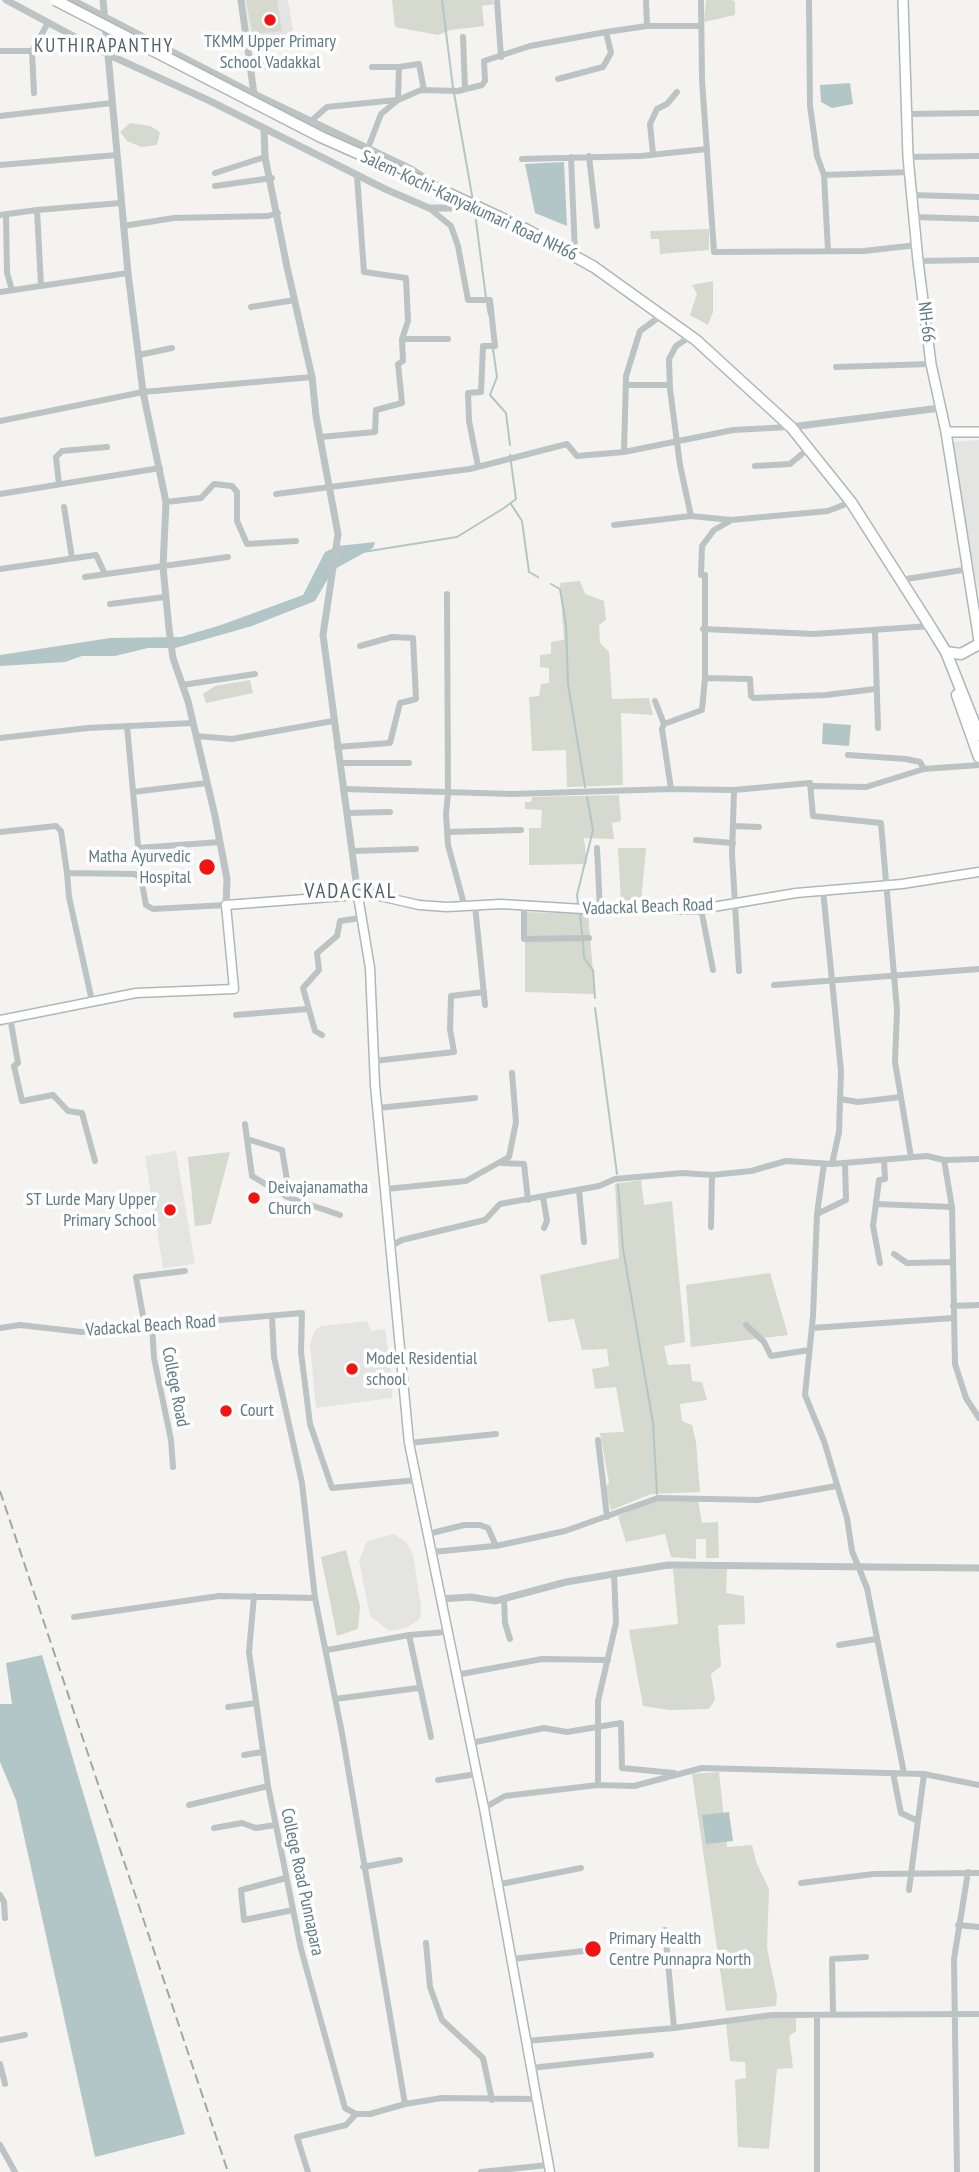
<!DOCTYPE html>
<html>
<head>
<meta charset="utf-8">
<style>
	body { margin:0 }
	canvas { display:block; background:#f4f3ef }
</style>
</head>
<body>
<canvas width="979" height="2172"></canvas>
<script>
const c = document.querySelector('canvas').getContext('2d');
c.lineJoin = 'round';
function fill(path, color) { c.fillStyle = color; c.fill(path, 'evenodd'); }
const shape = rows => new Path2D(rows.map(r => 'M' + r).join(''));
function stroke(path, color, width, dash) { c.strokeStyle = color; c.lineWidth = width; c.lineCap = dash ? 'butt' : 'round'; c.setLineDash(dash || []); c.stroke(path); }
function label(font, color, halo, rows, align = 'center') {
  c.font = font + ' "PT Sans Narrow",sans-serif'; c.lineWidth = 7; c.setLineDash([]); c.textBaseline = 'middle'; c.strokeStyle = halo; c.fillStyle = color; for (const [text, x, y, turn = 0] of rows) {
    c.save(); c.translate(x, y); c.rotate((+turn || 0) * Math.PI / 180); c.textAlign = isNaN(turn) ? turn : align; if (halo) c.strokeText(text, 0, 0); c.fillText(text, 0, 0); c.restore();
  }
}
fill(shape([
	[245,0,288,0,295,41,252,44],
	[979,440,979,596,950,442],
	[176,1151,195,1264,163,1268,145,1156],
	[367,1321,371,1331,385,1329,393,1383,392,1398,316,1408,310,1345,315,1330,321,1326],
	[394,1534,406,1542,413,1554,421,1606,420,1619,406,1628,389,1631,370,1616,359,1561,367,1541]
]), '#e4e5e3');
fill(shape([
	[246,0,277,0,282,31,253,34],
	[392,0,493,0,494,4,482,6,484,26,450,30,438,35,395,27],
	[706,0,732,0,735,2,735,15,704,22],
	[130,123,150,126,160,132,157,145,141,147,127,141,120,132],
	[709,229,709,250,660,254,659,239,651,239,650,231],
	[713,281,713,312,708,325,690,315,697,294,692,285],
	[580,581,585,594,604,601,606,620,599,625,600,643,609,652,612,699,649,698,653,715,621,713,623,785,567,787,566,750,532,751,529,697,539,696,541,684,549,683,549,668,540,667,540,655,551,654,551,642,564,640,560,583],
	[250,680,253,693,206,703,203,694,215,686],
	[619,795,621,821,612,823,614,839,584,838,587,864,529,865,529,828,541,828,542,810,525,809,525,802,531,802,532,797],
	[618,848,646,848,641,903,621,903],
	[525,912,588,914,595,994,525,992],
	[230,1152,211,1224,195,1226,188,1157],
	[641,1180,644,1205,672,1201,685,1342,664,1346,668,1365,690,1364,692,1381,702,1382,707,1400,680,1404,682,1421,692,1425,696,1442,700,1492,651,1494,611,1510,605,1489,609,1482,600,1433,624,1432,616,1387,595,1389,592,1369,609,1366,607,1349,582,1350,574,1319,548,1322,540,1275,619,1258,615,1184],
	[770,1273,788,1335,691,1347,686,1285],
	[656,1500,698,1500,702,1523,718,1522,719,1558,706,1558,706,1539,696,1539,696,1559,671,1557,665,1534,626,1542,618,1516],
	[346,1550,360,1606,358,1629,337,1636,321,1557],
	[673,1569,727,1569,726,1593,744,1596,745,1624,718,1625,721,1666,711,1674,715,1700,709,1709,670,1710,643,1706,629,1630,678,1624],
	[719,1772,727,1847,752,1845,756,1862,769,1889,767,1948,777,1996,776,2006,726,2011,692,1774],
	[765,2018,796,2018,796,2031,789,2036,793,2068,777,2069,769,2149,738,2147,735,2080,746,2078,745,2062,730,2061,726,2023]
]), '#d5d9ce');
fill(shape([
	[850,83,853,104,832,108,821,102,820,85],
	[564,162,567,226,535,213,525,164],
	[375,542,373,548,333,570,315,601,252,626,175,648,148,648,115,656,82,656,65,662,0,666,0,655,110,638,181,637,221,625,303,595,325,552,338,546],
	[823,723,851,725,849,746,822,744],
	[42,1655,185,2134,95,2157,16,1800,0,1762,0,1704,12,1704,6,1663],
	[729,1812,733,1841,706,1844,702,1815]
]), '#b3c6c7');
stroke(shape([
	[442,0,453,88],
	[454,93,473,201],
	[475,213,486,298],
	[487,304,489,315],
	[493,349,497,377,490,395,506,413,510,445],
	[511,504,522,521,529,572,538,577],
	[363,552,457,537,504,508,516,499,510,455],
	[551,584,560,589,566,625,568,684,585,787],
	[578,904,577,895,593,830,587,797],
	[580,914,582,934],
	[583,940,584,958,593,970,595,998],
	[595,1008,617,1174],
	[618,1184,623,1249,653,1423,657,1494]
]), '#b3c6c7', 2);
const secondary = shape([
	[358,896,370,968,375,1085,409,1443,484,1808,550,2172],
	[0,1020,136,993,234,989,226,905,371,894,419,905,447,907,501,904,600,910,701,909,796,893,902,884,979,872]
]);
const primary = shape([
	[903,0,908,157,918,261,931,364,946,432,979,641],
	[946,432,979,432]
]);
const trunk = shape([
	[443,191,527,230,594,267,696,340,791,427,851,502,930,626,946,652,979,735],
	[946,652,961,654,979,644],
	[957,695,979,757]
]);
stroke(secondary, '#aeb7ba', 11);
stroke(primary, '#afb7b9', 12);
stroke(trunk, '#afb6b7', 13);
stroke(shape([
	[497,0,501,57],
	[646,0,647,26],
	[701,0,702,80,714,252,864,251,917,245],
	[809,0,810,106,817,156,824,175,910,172],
	[463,37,465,89],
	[210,45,247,41],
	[0,51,32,51,34,93],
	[32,51,48,23],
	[249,57,267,67,287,67],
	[372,67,399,67,398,100],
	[399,67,419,64,424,90],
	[558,79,603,67,611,53,606,32],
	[907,114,979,113],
	[0,116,112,103],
	[311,121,327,107,396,100],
	[368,148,381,114,398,100,421,90,458,91,482,85,485,81,484,61,530,46,606,32,647,26,701,26],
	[653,154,650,124,657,109,667,104,677,92],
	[589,156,597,226],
	[571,157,575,254],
	[908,157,979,156],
	[522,159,641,156,707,149],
	[0,165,117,155],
	[215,173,265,157],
	[824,175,828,251],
	[357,176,364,272,406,278,408,321,402,339],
	[215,186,272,178],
	[912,195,979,197],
	[429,208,451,226,458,246,468,300,490,300,495,346,483,346,481,392,468,393,469,421,478,466],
	[37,210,121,203],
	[6,214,7,273,12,290],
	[0,215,37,210,41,286],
	[914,217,979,219],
	[123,226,174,218,268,216,278,213],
	[918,261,979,260],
	[0,292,128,273],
	[251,307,295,300],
	[139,355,172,348],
	[836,367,931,364],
	[626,385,670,385],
	[0,421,143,392,312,377],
	[320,437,375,432,376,410,402,403,398,364,403,361,402,339,448,339],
	[624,452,626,376,640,331,662,315],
	[755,466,790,464,808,449],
	[59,484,56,457,62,451,107,447],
	[0,494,160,468],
	[276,494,470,469,567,444,577,456,624,452,733,430,790,427],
	[166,502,201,498,214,484,232,486,237,492,237,521,247,544,296,541],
	[64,507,72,558],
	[691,516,731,520,828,511,851,502],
	[614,525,691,516,680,465,670,389,669,359,676,346,691,336],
	[0,569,96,555,105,574],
	[701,575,702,546,714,530,730,521],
	[705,575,705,678,750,679,751,696,754,698,826,695,875,689],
	[85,577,228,557],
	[900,580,969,569],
	[447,594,448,794,446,814,448,845,464,904],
	[110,604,165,597],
	[703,629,814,634,930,626],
	[875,631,878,728],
	[705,678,702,710,664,724,662,729,671,789,734,790,732,854,739,971],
	[182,685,255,674],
	[655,701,664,724],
	[127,726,141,878],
	[196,736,232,739,333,721],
	[0,738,88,728,193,723],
	[337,747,390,743,400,703,416,699,413,638,392,637,360,646],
	[848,755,906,759,920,762,924,769],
	[340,763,409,763],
	[813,786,866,787,924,769,979,765],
	[343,789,512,794,671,789],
	[734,790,810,783,813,816,881,823,897,1010,895,1062,911,1157],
	[133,792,207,783],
	[347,813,390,812],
	[734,826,759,827],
	[0,832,56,826,61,831,67,873,135,874,141,878,146,905,153,909,226,905],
	[447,832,521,830],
	[696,840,733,843],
	[138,848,220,842],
	[597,848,600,910],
	[353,851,416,849],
	[67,873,69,897,92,1001],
	[823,890,841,1071,839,1132,832,1164],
	[475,905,485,1005],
	[524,907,524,939,589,938],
	[701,909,713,970],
	[774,985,979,969],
	[236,1015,307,1009],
	[10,1017,18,1063,14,1066,22,1101,53,1095,68,1111,82,1113,95,1161],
	[322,1035,315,1031,303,988,319,970,317,953,337,936,340,921,361,918],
	[374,1061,454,1052,450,1029,451,996,484,992],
	[840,1099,858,1102,901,1097],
	[378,1108,475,1098],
	[245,1124,252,1176,287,1197,340,1215],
	[247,1139,282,1150,290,1198],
	[944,1160,952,1207,955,1364,966,1398,979,1418],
	[502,1163,524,1164,528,1200],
	[824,1164,817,1214,813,1316,805,1395,824,1441,847,1518,852,1551,867,1588,904,1773],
	[386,1189,466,1181,509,1157,516,1122,512,1073],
	[579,1190,584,1242],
	[543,1197,547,1221,544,1228],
	[876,1204,952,1207],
	[817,1214,846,1200,845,1163],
	[711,1227,712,1175],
	[389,1247,402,1240,485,1220,500,1204,599,1186,615,1179,682,1173,712,1175,751,1171,786,1161,832,1164,927,1156,944,1160,979,1159],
	[894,1254,907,1263,952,1262],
	[880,1263,873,1226,879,1180,885,1179,884,1160],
	[953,1306,979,1305],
	[272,1316,274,1357,302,1483,315,1598,342,1733,405,2104,442,2098,537,2099],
	[746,1325,764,1342,771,1356,809,1350],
	[152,1326,154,1358,171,1440,173,1467],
	[145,1327,136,1277,185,1271],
	[0,1328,20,1325,81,1332,302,1313,301,1352,310,1424,332,1488,417,1480],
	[812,1328,953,1318],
	[598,1440,607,1517],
	[409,1443,496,1434],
	[428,1534,464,1525,480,1525,488,1528,496,1546,565,1531,658,1498,758,1500,836,1486],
	[432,1552,494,1546],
	[254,1596,249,1652,268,1786,301,1949,345,2108,356,2114,370,2114,405,2104],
	[504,1599,505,1623,510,1639],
	[74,1617,219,1596,315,1598],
	[409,1635,431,1737],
	[839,1645,876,1639],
	[327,1650,409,1635,446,1632],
	[456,1675,542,1659,608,1660],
	[335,1699,418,1688],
	[228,1707,256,1703],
	[471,1743,544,1728,567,1732,621,1723,622,1768,674,1773],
	[244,1755,262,1752],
	[893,1773,901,1813,918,1821],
	[438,1780,477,1774],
	[598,1785,598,1701,616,1623,614,1573],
	[189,1805,268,1786],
	[484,1808,505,1796,598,1785,634,1786,702,1768,924,1774,979,1785],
	[214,1828,242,1823,256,1828,275,1825],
	[363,1867,400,1860],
	[286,1878,241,1890,244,1920,293,1910],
	[801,1883,874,1874,979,1873],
	[496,1885,581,1868],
	[909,1890,924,1774],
	[0,1895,4,1902,5,1918],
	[958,1925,979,1927],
	[665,1930,674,2028],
	[426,1943,430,1987,442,2020,483,2058,492,2100],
	[512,1959,584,1951],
	[833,2013,832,1959,866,1957],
	[817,2015,817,2172],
	[0,2040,25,2035],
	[527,2041,674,2028,772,2015,979,2014],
	[0,2064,5,2084],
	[531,2068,651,2055],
	[0,2145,15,2172],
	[308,2172,297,2137,346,2125,356,2114],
	[481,2172,548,2165],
	[957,2172,954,1959,968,1872]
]), '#bcc3c5', 6);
stroke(shape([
	[6,0,107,54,210,101,385,189,429,208,478,208],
	[72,0,254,94,411,169,428,180],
	[103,0,128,273,143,392,166,502,163,567,169,629,173,658,188,701,215,816,227,879,226,905],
	[241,0,254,94],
	[264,130,265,157,287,267,312,377,316,416,338,534,323,635,358,896],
	[791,427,940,408],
	[440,1599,471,1597,495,1601,566,1582,668,1565,979,1568]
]), '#bcc3c5', 7);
stroke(secondary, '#fff', 8);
stroke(primary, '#fff', 9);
stroke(trunk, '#fff', 10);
stroke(shape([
	[0,1491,228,2172]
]), '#9da7ab', 2, [10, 5]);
const trunkBridge = shape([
	[55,0,321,137,443,191]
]);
stroke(trunkBridge, '#afb6b7', 13, []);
stroke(trunkBridge, '#fff', 10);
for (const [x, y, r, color] of [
	[270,20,7,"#f21312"],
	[207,867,9,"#f21312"],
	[254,1198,7,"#f21312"],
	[170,1210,7,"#f21312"],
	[352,1369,7,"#f21312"],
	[226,1411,7,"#f21312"],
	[593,1949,9,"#f21312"]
]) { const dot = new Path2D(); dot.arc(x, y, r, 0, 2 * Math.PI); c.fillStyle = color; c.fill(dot); stroke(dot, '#fff', 2.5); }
label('18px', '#607b83', '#fff', [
	["TKMM Upper Primary",270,42,"center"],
	["School Vadakkal",270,63,"center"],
	["Matha Ayurvedic",191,857,"right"],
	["Hospital",191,878,"right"],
	["Deivajanamatha",268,1188],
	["Church",268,1209],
	["ST Lurde Mary Upper",156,1200,"right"],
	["Primary School",156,1221,"right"],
	["Model Residential",366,1359],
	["school",366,1380],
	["Court",240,1411],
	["Primary Health",609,1939],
	["Centre Punnapra North",609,1960]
], 'left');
label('18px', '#607b83', '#fff', [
	["Salem-Kochi-Kanyakumari Road NH66",469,206,25],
	["NH-66",926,322,83],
	["Vadackal Beach Road",648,907,-2],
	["Vadackal Beach Road",151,1326,-4],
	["College Road",175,1387,79],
	["College Road Punnapara",302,1882,78]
]);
c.letterSpacing = '2px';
label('19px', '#4f6267', '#fff', [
	["KUTHIRAPANTHY",104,47]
]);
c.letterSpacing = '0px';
c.letterSpacing = '2px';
label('21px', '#4f6267', '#fff', [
	["VADACKAL",351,892]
]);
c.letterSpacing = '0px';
</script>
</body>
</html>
